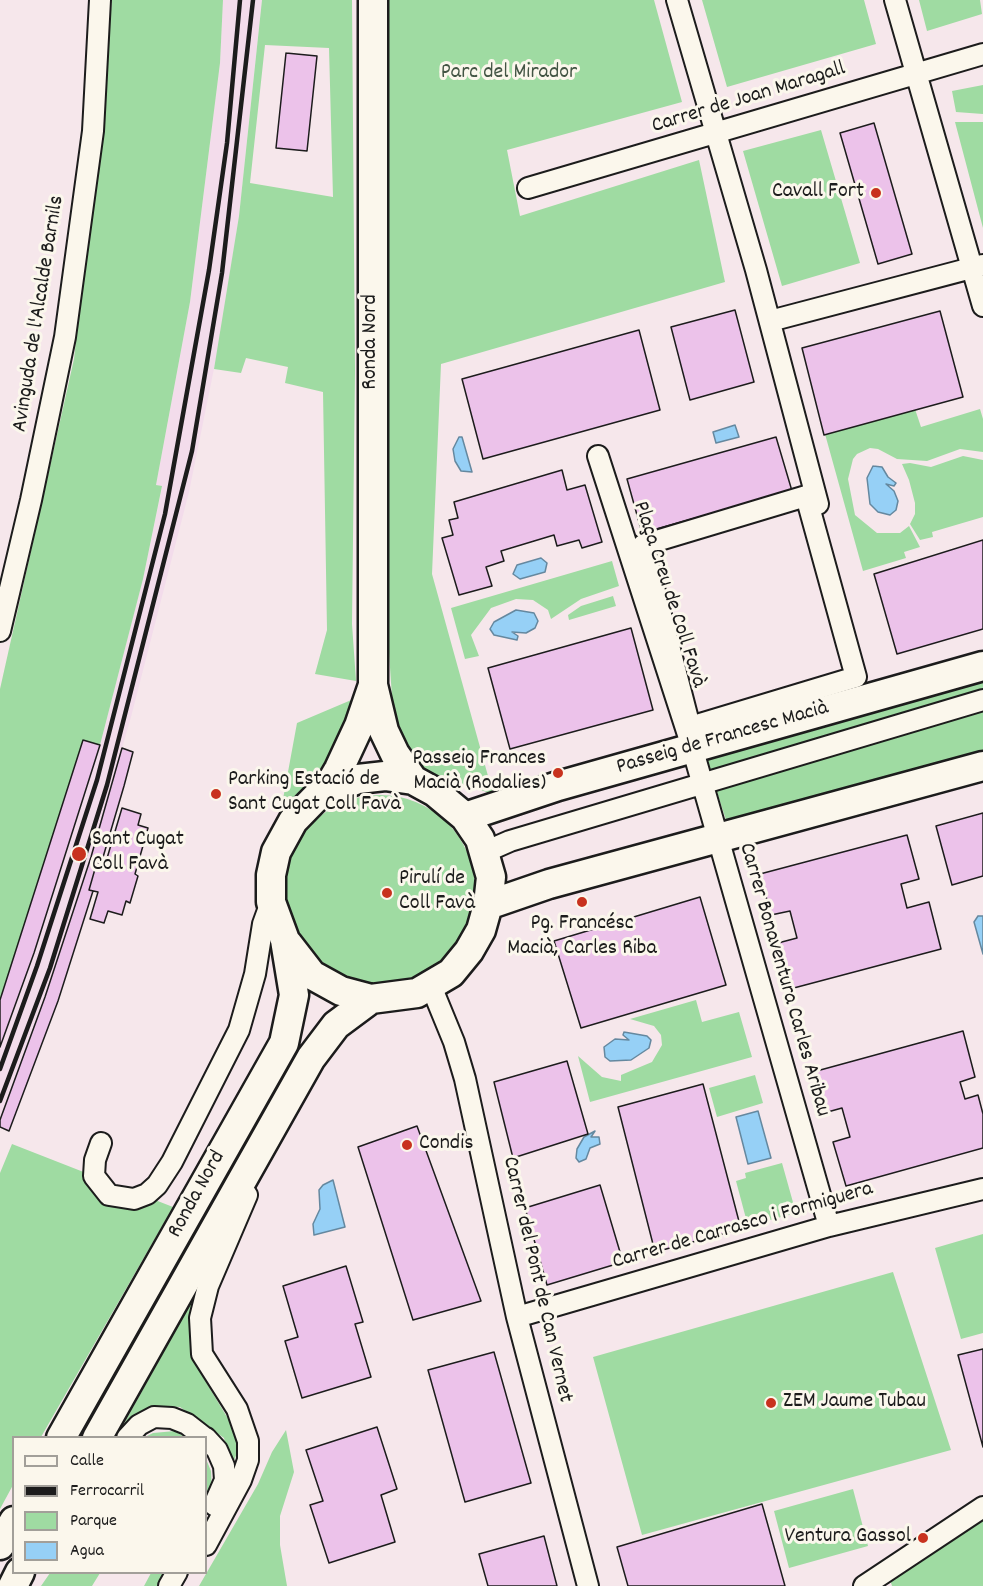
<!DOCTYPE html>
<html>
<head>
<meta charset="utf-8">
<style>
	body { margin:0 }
	#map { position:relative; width:983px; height:1586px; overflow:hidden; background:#f6e7eb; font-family:Dekko,sans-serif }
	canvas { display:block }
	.legend { position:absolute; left:12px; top:1436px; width:195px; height:138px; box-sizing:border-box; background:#fbf7ec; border:2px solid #a29f99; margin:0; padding:8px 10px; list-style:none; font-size:18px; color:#1c1c1c }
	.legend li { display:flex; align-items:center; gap:12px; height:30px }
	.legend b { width:30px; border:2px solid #a29f99 }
</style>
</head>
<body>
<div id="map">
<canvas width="983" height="1586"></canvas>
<ul class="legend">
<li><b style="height:8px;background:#fbf7ec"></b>Calle</li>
<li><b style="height:8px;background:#1c1c1c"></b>Ferrocarril</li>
<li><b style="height:16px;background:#9fdba2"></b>Parque</li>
<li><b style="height:16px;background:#96d0f6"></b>Agua</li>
</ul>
</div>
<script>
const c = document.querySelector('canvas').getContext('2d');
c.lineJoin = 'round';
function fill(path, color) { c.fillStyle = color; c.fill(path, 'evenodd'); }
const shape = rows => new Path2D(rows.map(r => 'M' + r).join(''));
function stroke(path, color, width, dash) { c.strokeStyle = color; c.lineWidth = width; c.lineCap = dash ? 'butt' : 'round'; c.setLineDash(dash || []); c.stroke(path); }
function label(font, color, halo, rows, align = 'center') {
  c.font = font + ' Dekko,sans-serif'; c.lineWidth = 6; c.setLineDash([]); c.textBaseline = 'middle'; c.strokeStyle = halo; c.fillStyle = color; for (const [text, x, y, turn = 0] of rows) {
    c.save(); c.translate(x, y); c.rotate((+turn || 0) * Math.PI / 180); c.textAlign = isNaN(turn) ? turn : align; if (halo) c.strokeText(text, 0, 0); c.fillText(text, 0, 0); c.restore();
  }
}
fill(shape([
	[223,0,262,0,239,216,219,344,189,492,131,717,91,857,45,997,0,1120,0,1047,34,953,100,745,143,579,162,487,156,485,190,302,220,63]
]), '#f3dceb');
fill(shape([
	[112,0,223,0,220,63,190,302,156,485,162,486,143,579,100,745,34,953,0,1047,0,689,74,359],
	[262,0,352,0,355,370,352,624,356,681,315,674,327,630,323,392,285,383,288,367,246,358,241,373,214,369,239,216],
	[265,45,329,48,333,197,250,183],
	[373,0,654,0,682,102,507,150,520,216,699,160,725,282,441,364,432,574,493,794,427,773,405,752,393,712,372,400],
	[702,0,864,0,876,44,727,87],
	[919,0,980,0,982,14,927,31],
	[983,85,983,114,956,112,952,91],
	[955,122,983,122,983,228],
	[821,130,860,263,782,286,743,151],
	[915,409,921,427,980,409,983,419,983,452,960,449,927,461,897,459,878,449,870,448,857,454,853,459,848,479,855,515,877,533,900,533,909,526,920,547,904,552,906,558,863,571,825,434],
	[963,456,983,460,983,517,932,532,933,537,920,540,910,524,915,514,915,503,909,480,902,464,910,463,931,467],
	[612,561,619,586,581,599,551,619,548,610,533,600,516,599,491,608,471,635,479,656,465,659,451,608],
	[613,596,616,606,569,620,568,615,581,606],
	[983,679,983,751,846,789,728,826,705,756],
	[356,698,348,724,328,758,306,789,281,810,297,723],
	'285 890a95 95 0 1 1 190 0a95 95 0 1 1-190 0Z',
	[696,1000,702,1022,739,1012,752,1057,590,1102,578,1056,602,1077,621,1081,621,1075,652,1062,662,1045,661,1035,654,1026,630,1019],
	[755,1075,763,1103,717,1117,709,1088],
	[12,1144,173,1207,41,1437,14,1438,13,1485,0,1509,0,1173],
	[782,1163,796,1213,748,1226,736,1181,746,1178,745,1173],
	[983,1234,983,1333,961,1339,935,1248],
	[893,1272,951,1450,642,1535,593,1357],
	[197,1292,190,1337,194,1362,236,1432,238,1450,231,1469,224,1438,180,1407,161,1406,145,1409,116,1438],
	[286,1430,294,1472,280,1516,280,1545,287,1586,199,1586,258,1484,272,1452],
	[175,1431,185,1437,145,1437,153,1433],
	[206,1459,211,1471,212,1491,206,1503],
	[853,1489,868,1546,789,1568,774,1511],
	[983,1506,983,1586,892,1586,887,1570],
	[50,1573,50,1572,100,1573,92,1586,41,1586],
	[151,1573,166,1573,159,1586,144,1586]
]), '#9fdba2');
const water = shape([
	[735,425,739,437,716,443,713,432,735,425],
	[459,437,462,437,472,472,461,471,455,461,453,449,459,437],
	[873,466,882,467,888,477,896,483,894,486,886,484,894,491,898,501,896,510,890,515,878,512,870,504,867,478,873,466],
	[541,558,547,563,545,572,520,579,513,574,517,565,541,558],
	[516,610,534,613,538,621,535,628,526,633,512,632,518,636,517,640,494,635,490,629,494,622,516,610],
	[978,916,983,916,983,954,974,922,978,916],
	[624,1032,647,1036,651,1040,649,1048,631,1060,610,1061,605,1057,604,1047,615,1039,629,1040,623,1035,624,1032],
	[758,1111,771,1158,748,1164,736,1117,758,1111],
	[595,1131,591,1137,599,1137,600,1144,590,1148,586,1159,579,1162,576,1158,577,1149,584,1137,595,1131],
	[333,1180,345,1227,314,1235,313,1224,320,1209,319,1190,323,1185,333,1180]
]);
fill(water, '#96d0f6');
stroke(water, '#65889f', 1.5);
const building = shape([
	[286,53,317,56,307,151,276,148,286,53],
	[874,123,912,254,878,264,840,133,874,123],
	[735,310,754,382,690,400,671,327,735,310],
	[940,311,963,397,824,435,802,348,940,311],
	[639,330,660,410,483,459,462,379,639,330],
	[776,437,792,491,642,533,627,479,776,437],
	[562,470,567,490,585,485,602,542,582,548,579,540,557,546,554,535,501,551,504,561,486,567,492,586,459,595,442,538,453,535,449,520,458,518,454,502,562,470],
	[983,540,983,629,897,654,874,574,983,540],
	[631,628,653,710,510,749,488,668,631,628],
	[83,740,100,745,34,953,0,1047,0,1000,83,740],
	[122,748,133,752,124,786,101,864,97,862,89,890,93,891,58,1001,9,1131,0,1127,0,1120,45,997,91,857,122,748],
	[122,808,141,814,138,825,148,828,135,874,138,876,130,903,126,901,122,915,108,911,104,923,90,919,98,892,89,890,97,862,105,865,122,808],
	[983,813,983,876,952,885,936,826,983,813],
	[907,835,919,879,901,884,907,908,929,902,941,949,790,989,778,943,797,938,790,911,771,915,760,874,907,835],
	[700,897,726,985,581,1028,554,941,700,897],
	[963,1031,975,1077,960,1082,965,1099,978,1095,983,1114,983,1148,846,1186,833,1142,850,1137,842,1108,824,1113,813,1072,963,1031],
	[567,1061,588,1134,513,1158,494,1082,567,1061],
	[703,1084,741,1229,655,1252,618,1107,703,1084],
	[417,1126,481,1301,413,1320,358,1147,417,1126],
	[600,1185,623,1262,547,1285,525,1208,600,1185],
	[346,1266,363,1322,355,1324,371,1377,302,1398,285,1341,298,1337,283,1286,346,1266],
	[983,1349,983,1447,958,1355,983,1349],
	[494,1352,531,1483,465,1502,428,1370,494,1352],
	[377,1427,397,1489,381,1495,395,1542,329,1563,310,1505,323,1501,306,1450,377,1427],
	[762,1504,785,1586,628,1586,617,1547,762,1504],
	[544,1536,557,1586,488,1586,479,1554,544,1536]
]);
fill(building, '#ecc2ea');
stroke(building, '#1c1c1c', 1.5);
const street = shape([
	[677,0,756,270,818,504],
	[895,0,983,306],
	[528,188,983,54],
	[770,321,983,265],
	[598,456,692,747,829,1226],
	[806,496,856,677,690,727,643,545,806,496],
	[0,631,31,500,65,337,93,131,100,0],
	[485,852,510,841,983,700],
	[431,986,454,1042,465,1079,517,1317,588,1586],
	[101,1143,95,1160,94,1176,109,1195,134,1199,147,1194,157,1185,172,1162,239,1030,255,974,263,924,271,902],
	[517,1317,829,1226,983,1189],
	[127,1438,139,1425,154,1417,172,1418,187,1424,205,1438],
	[206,1438,217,1450,224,1466,225,1480,214,1505],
	[206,1545,241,1480,248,1460,248,1441,237,1409,202,1354,200,1318,208,1286,247,1195],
	[169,1586,177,1572],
	[864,1586,983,1507]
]);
const secondary = shape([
	[373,0,373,685,384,731,395,754,413,780],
	[465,817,558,786,983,666],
	[488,905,549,884,983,766],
	[288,944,312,975,341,991,371,999,417,993,451,973,469,951,481,930,488,905,491,877,480,839,465,817,435,792,413,780,385,776,358,779,322,793],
	[61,1438,284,1043,294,995,285,940,271,902,271,875,276,852,293,821,332,781,339,769,359,726,373,685],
	[97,1438,311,1058,336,1025,371,999],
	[0,1545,14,1521],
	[13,1586,20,1572]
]);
stroke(street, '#1c1c1c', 24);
stroke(secondary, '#1c1c1c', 33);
stroke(street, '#fbf7ec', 20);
stroke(secondary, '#fbf7ec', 28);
stroke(shape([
	[0,1069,37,966,97,780,165,514,209,270,227,143,240,0],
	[0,1101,50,968,107,785,192,451,222,273,253,0]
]), '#1c1c1c', 4.5);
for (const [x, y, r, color] of [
	[876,193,6,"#c8321e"],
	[558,773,6,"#c8321e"],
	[216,794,6,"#c8321e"],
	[79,854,8,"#c8321e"],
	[387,893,6,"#c8321e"],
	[582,902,6,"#c8321e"],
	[407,1145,6,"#c8321e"],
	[771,1403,6,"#c8321e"],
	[923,1538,6,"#c8321e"]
]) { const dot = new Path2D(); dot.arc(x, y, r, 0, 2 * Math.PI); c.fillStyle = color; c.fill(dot); stroke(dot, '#fbf7ec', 2); }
label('22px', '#435544', '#fbf7ec', [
	["Parc del Mirador",509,74]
]);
label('22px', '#1c1c1c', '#fbf7ec', [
	["Carrer de Joan Maragall",749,99,-17],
	["Avinguda de l'Alcalde Barnils",40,314,-81],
	["Ronda Nord",372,342,-90],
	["Plaça Creu de Coll Favà",668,595,72],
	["Passeig de Francesc Macià",723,739,-16],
	["Carrer Bonaventura Carles Aribau",783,980,74],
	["Ronda Nord",198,1195,-61],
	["Carrer de Carrasco i Formiguera",743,1227,-16],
	["Carrer del Pont de Can Vernet",536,1280,77]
]);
label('22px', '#1c1c1c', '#fbf7ec', [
	["Cavall Fort",864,193,"right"],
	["Passeig Frances",546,760,"right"],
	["Macià (Rodalies)",546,785,"right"],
	["Parking Estació de",228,781],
	["Sant Cugat Coll Favà",228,806],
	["Sant Cugat",92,841],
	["Coll Favà",92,866],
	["Pirulí de",399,880],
	["Coll Favà",399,905],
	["Pg. Francésc",582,925,"center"],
	["Macià, Carles Riba",582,950,"center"],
	["Condis",419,1145],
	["ZEM Jaume Tubau",783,1403],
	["Ventura Gassol",911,1538,"right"]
], 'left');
</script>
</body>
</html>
